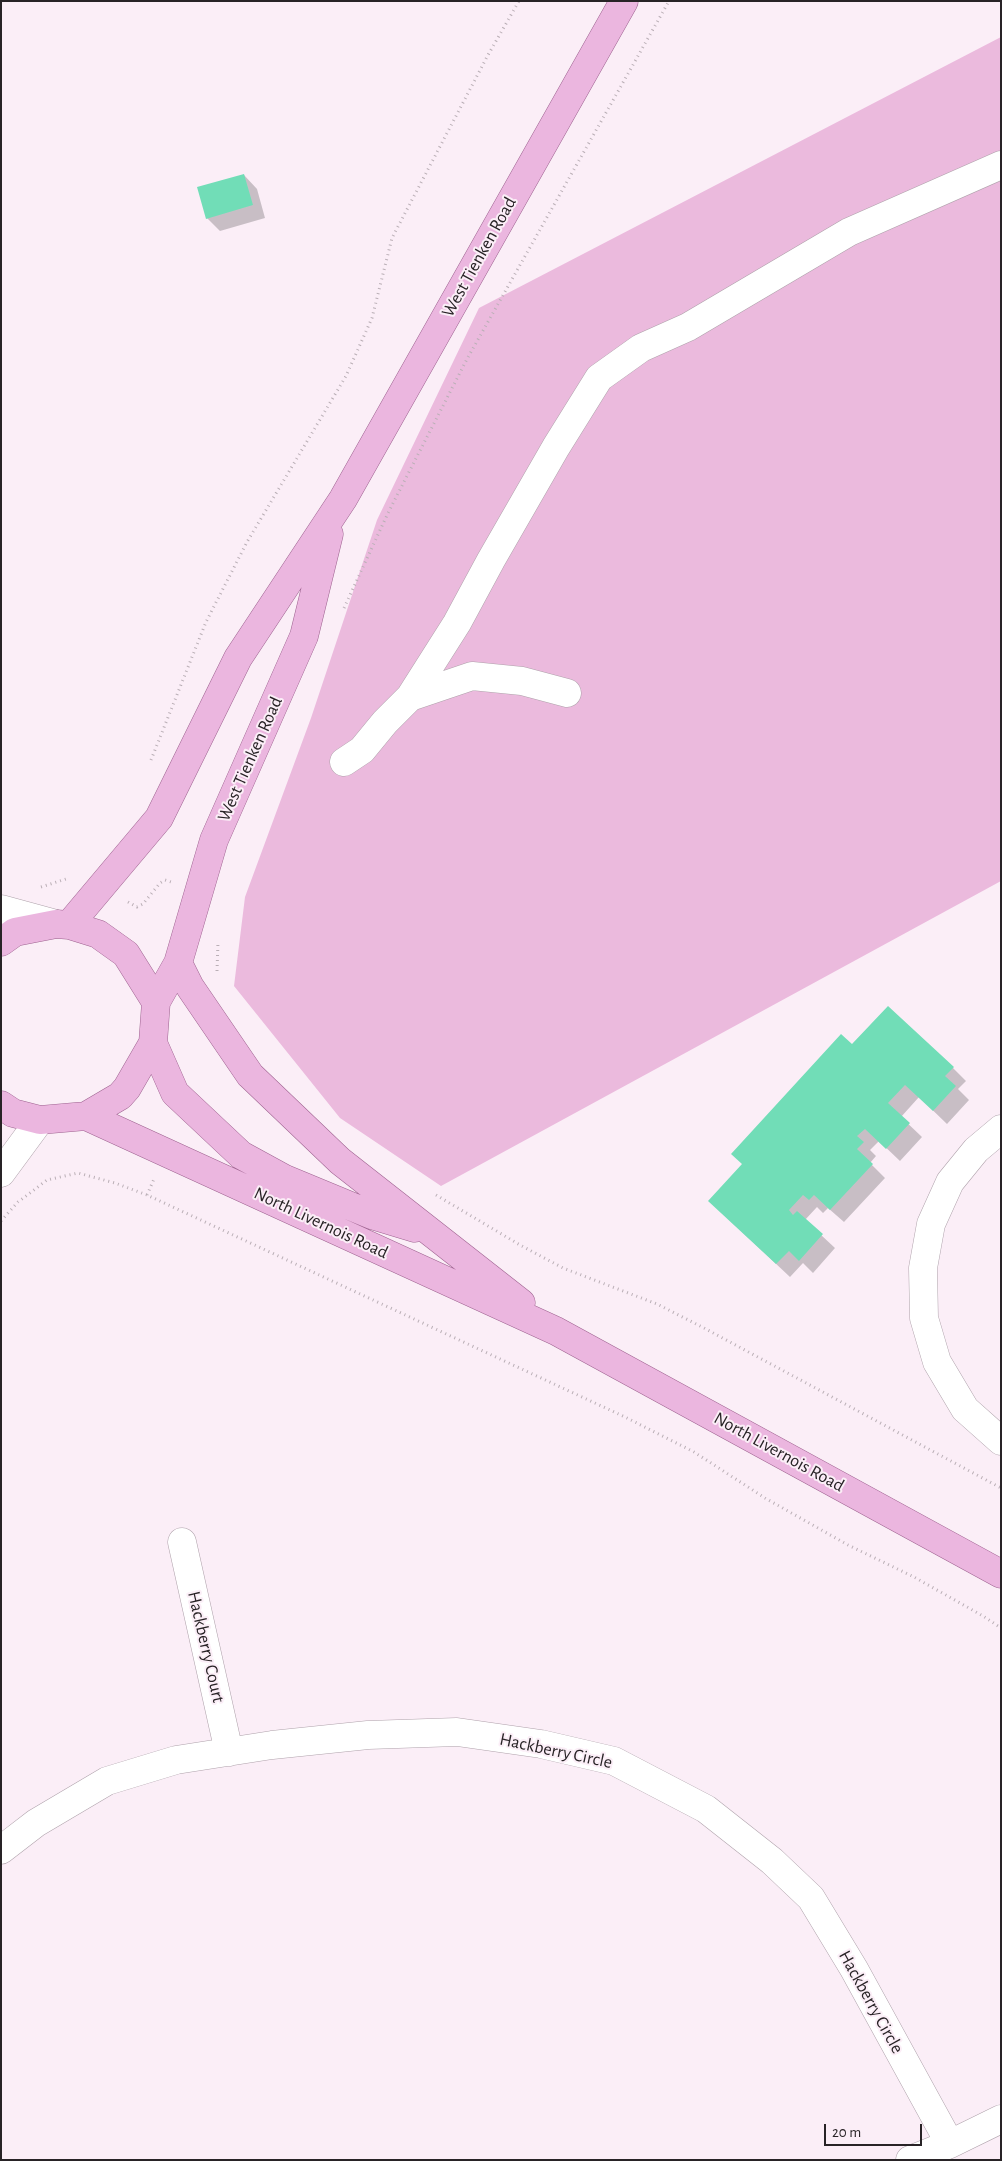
<!DOCTYPE html>
<html>
<head>
<meta charset="utf-8">
<style>
	body { margin:0 }
	#map { position:relative; width:1002px; height:2161px; overflow:hidden; background:#fbeef7; font-family:"Alegreya Sans",sans-serif }
	canvas { display:block }
	.frame { position:absolute; inset:0; border:2px solid #282326; pointer-events:none }
	.scale { position:absolute; left:824px; top:2124px; width:98px; height:22px; box-sizing:border-box; border:2px solid #282326; border-top:0; padding-left:6px; font-size:15px; line-height:18px; white-space:nowrap; color:#282326; -webkit-text-stroke:4px #fbeef7; paint-order:stroke }
</style>
</head>
<body>
<div id="map">
<canvas width="1002" height="2161"></canvas>
<div class="frame"></div>
<div class="scale">20 m</div>
</div>
<script>
const c = document.querySelector('canvas').getContext('2d');
c.lineJoin = 'round';
function fill(path, color) { c.fillStyle = color; c.fill(path, 'evenodd'); }
const shape = rows => new Path2D(rows.map(r => 'M' + r).join(''));
function stroke(path, color, width, dash) { c.strokeStyle = color; c.lineWidth = width; c.lineCap = dash ? 'butt' : 'round'; c.setLineDash(dash || []); c.stroke(path); }
function label(font, color, halo, rows, align = 'center') {
  c.font = font + ' "Alegreya Sans",sans-serif'; c.lineWidth = 4; c.setLineDash([]); c.textBaseline = 'middle'; c.strokeStyle = halo; c.fillStyle = color; for (const [text, x, y, turn = 0] of rows) {
    c.save(); c.translate(x, y); c.rotate((+turn || 0) * Math.PI / 180); c.textAlign = isNaN(turn) ? turn : align; if (halo) c.strokeText(text, 0, 0); c.fillText(text, 0, 0); c.restore();
  }
}
fill(shape([
	[1001,37,1001,881,441,1186,340,1118,234,986,245,897,311,718,377,520,479,308]
]), '#ebbadd');
fill(shape([
	[244,175,257,189,265,218,220,231,207,218],
	[852,1046,953,1068,966,1081,958,1089,969,1100,947,1124,919,1097,901,1117,922,1137,900,1161,879,1141,870,1150,876,1156,870,1163,885,1178,844,1222,828,1208,823,1213,817,1207,805,1220,835,1248,813,1273,803,1263,790,1277,723,1214]
]), '#0003');
fill(shape([
	[244,174,253,205,206,219,197,187],
	[888,1006,954,1067,945,1076,956,1086,933,1111,905,1085,888,1103,910,1123,886,1149,865,1129,857,1136,864,1142,857,1149,873,1164,830,1210,814,1195,809,1200,803,1195,789,1210,793,1215,797,1211,823,1234,799,1261,789,1251,776,1264,708,1201,742,1164,731,1154,841,1034,852,1044]
]), '#71ddb7');
const minor = shape([
	[410,697,457,623,491,560,556,447,599,378,641,348,688,327,849,232,1001,165],
	[344,762,362,750,385,722,410,697,472,676,522,681,567,693],
	[1,909,56,924],
	[1001,1129,976,1150,950,1182,931,1224,923,1268,924,1318,937,1362,965,1409,1001,1441],
	[1,1173,40,1120],
	[182,1542,229,1752],
	[1,1850,36,1823,107,1781,176,1760,272,1745,368,1735,457,1732,541,1744,614,1761,706,1809,772,1861,811,1898,854,1969,950,2144],
	[910,2160,950,2144,1001,2119]
]);
const major = shape([
	[69,925,159,818,238,658,343,499,624,1],
	[1,942,15,932,56,924,69,925,98,934,126,954,156,1002,153,1043,127,1088,120,1096,86,1116,40,1120,13,1113,1,1105],
	[178,963,190,987,250,1075,340,1161,521,1303],
	[156,1002,178,963,214,840,304,636,329,534],
	[153,1043,175,1093,241,1155,285,1179,372,1215,415,1228],
	[86,1116,556,1331,1001,1574]
]);
stroke(minor, '#afa2ab', 29);
stroke(major, '#9e6390', 29);
stroke(shape([
	[344,608,388,513,467,359,669,1],
	[151,760,206,622,247,542,346,376,372,318,392,238,488,55,519,1],
	[41,887,66,879],
	[128,902,137,907,143,904,160,883,165,880,171,882],
	[217,971,218,942],
	[147,1195,154,1179],
	[436,1195,520,1245,563,1268,657,1304,704,1328,1001,1488],
	[1,1221,18,1202,47,1180,78,1173,115,1183,147,1195,625,1417,694,1452,765,1498,848,1545,914,1577,983,1616,1001,1628]
]), '#baafb6', 3, [1, 4]);
stroke(minor, '#fff', 28);
stroke(major, '#ebb6df', 28);
label('18px', '#282326', '#fbeef7', [
	["West Tienken Road",479,257,-61],
	["West Tienken Road",250,759,-66],
	["North Livernois Road",321,1223,25],
	["North Livernois Road",779,1452,29],
	["Hackberry Court",206,1647,77],
	["Hackberry Circle",556,1751,12],
	["Hackberry Circle",871,2002,61]
]);
</script>
</body>
</html>
